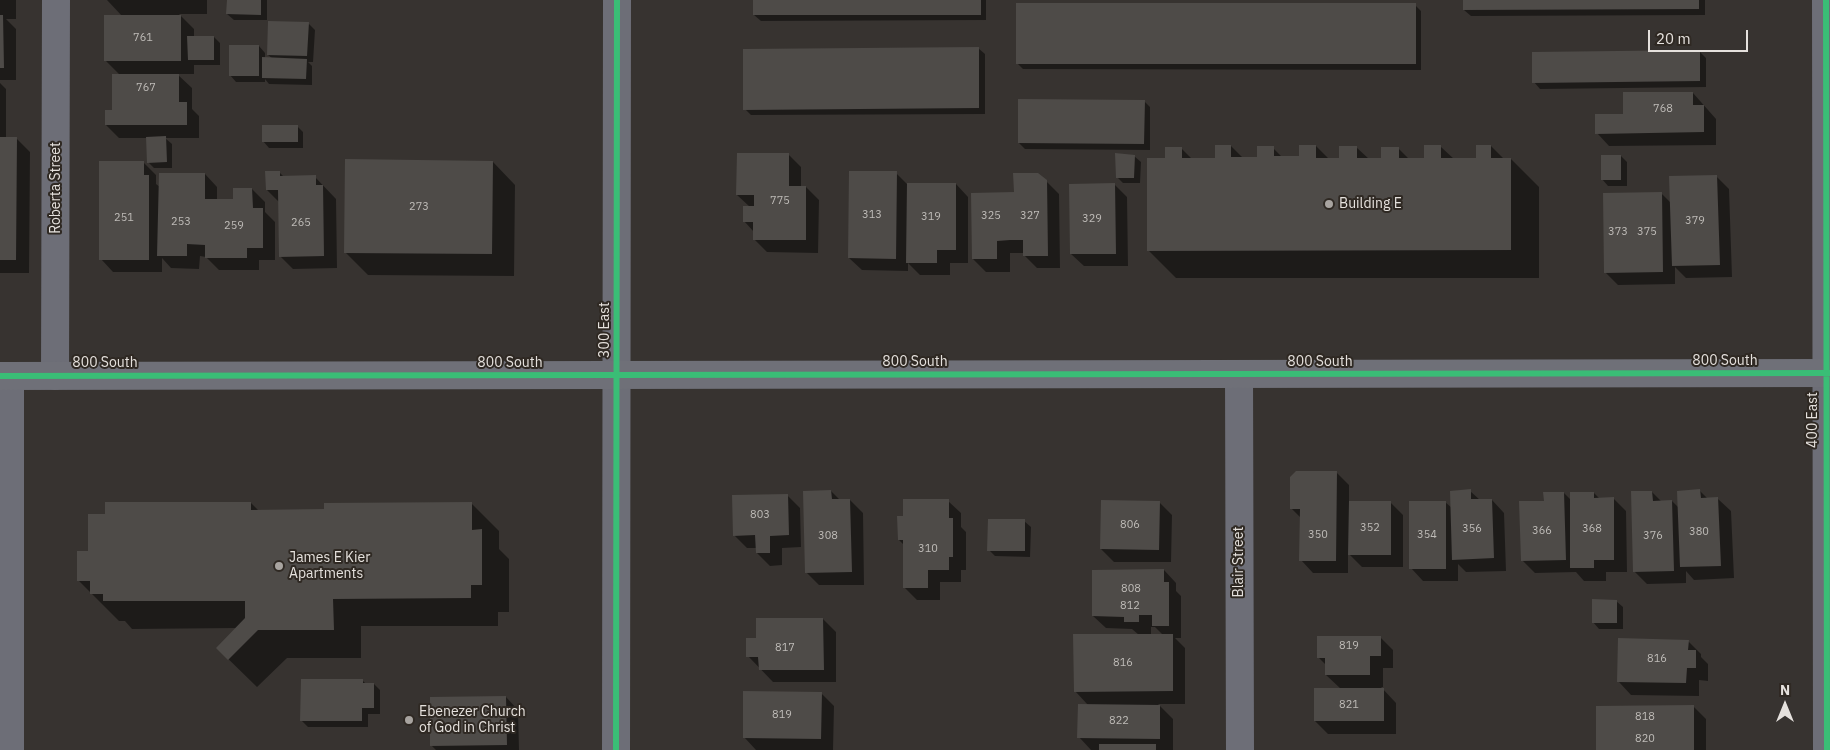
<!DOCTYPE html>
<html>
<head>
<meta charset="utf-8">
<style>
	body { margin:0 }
	#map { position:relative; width:1830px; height:750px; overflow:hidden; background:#373330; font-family:"IBM Plex Sans",sans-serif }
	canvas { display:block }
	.north { position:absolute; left:1760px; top:680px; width:50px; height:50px; -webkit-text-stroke:4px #2f2923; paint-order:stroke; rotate:0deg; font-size:14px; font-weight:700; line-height:20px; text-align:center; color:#e5e1dd }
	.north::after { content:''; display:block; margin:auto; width:18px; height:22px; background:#e5e1dd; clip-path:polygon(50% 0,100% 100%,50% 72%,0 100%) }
	.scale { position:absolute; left:1648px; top:30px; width:100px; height:22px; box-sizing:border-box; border:2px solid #e5e1dd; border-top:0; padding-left:6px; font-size:15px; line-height:18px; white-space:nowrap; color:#e5e1dd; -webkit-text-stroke:4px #2f2923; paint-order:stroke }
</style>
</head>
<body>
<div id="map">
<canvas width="1830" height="750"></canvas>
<div class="north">N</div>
<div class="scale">20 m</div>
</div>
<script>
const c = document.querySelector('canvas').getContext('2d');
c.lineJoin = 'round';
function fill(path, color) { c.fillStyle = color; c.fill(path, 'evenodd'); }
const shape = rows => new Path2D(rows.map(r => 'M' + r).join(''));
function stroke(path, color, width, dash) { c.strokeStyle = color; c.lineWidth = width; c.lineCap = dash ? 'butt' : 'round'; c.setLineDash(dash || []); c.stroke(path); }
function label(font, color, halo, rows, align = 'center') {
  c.font = font + ' "IBM Plex Sans",sans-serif'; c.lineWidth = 4; c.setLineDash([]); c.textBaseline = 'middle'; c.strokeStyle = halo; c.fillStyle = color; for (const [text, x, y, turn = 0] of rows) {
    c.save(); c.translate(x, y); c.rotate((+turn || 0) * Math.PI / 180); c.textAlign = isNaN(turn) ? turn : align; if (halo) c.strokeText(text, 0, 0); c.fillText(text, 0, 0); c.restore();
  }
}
fill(shape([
	[0,0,16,0,16,19,6,19,16,29,16,80,0,80],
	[107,0,207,0,207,14,179,14,194,29,194,37,214,37,220,43,220,65,194,65,194,74,177,74,192,88,192,109,199,116,199,138,165,138,172,144,172,168,154,168,148,162,147,138,119,138,106,125,114,111,120,75,106,61,122,16],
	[228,0,267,0,267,20,234,20,227,14],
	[754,0,986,0,986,20,761,21,754,15],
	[1464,0,1705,0,1705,15,1471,16,1464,10],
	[1415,5,1421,11,1421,70,1023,69,1017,63],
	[309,24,315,30,313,62,308,62,312,66,312,85,269,84,265,79,265,82,236,82,230,75,259,46,265,53,265,59,273,59,268,55],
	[978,48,985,54,985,114,751,115,745,109],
	[1699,51,1706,58,1706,87,1540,89,1534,82],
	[0,83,6,89,6,139,17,139,30,152,29,273,0,273],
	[1693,93,1716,119,1716,145,1609,146,1597,133,1624,115],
	[1144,101,1150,107,1150,150,1025,149,1019,143],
	[297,126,303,132,303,148,269,148,263,141],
	[1231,146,1243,158,1258,158,1273,148,1283,158,1301,158,1316,146,1329,159,1340,159,1356,147,1369,159,1383,159,1398,148,1409,159,1425,159,1441,147,1454,159,1477,159,1491,146,1504,159,1511,159,1539,187,1539,278,1176,278,1148,250,1166,159,1181,148,1192,159,1216,159],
	[788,154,801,167,801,187,806,187,819,200,818,253,767,252,754,239,754,232,744,221,750,207,737,195],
	[1134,156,1141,162,1140,183,1123,183,1117,177],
	[1621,156,1627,162,1627,186,1608,186,1602,179],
	[493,162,515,185,514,276,368,275,345,252],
	[144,163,156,175,156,184,160,187,205,174,217,187,217,200,234,200,252,189,265,202,265,212,275,222,275,260,259,260,259,270,219,270,206,257,200,256,199,269,171,268,162,258,162,272,113,272,101,259],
	[280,173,284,177,315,177,336,199,337,268,293,269,280,256,279,202,267,190],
	[896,173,907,184,956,184,968,197,968,263,950,263,950,275,920,275,908,263,908,271,862,270,849,258],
	[1717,177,1729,189,1732,277,1686,278,1675,267,1675,284,1618,285,1605,272,1661,193,1671,203],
	[1046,181,1059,194,1060,268,1037,268,1024,255,1024,253,1010,253,1010,272,986,272,973,259],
	[1114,184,1127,197,1128,266,1084,266,1071,254],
	[1336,472,1349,485,1349,502,1390,502,1403,515,1403,567,1362,567,1348,553,1348,573,1313,573,1301,560,1301,518,1291,508],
	[831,491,840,500,850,500,863,513,864,585,819,585,806,572],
	[1470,491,1480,500,1492,500,1504,513,1506,571,1466,572,1458,564,1458,581,1423,581,1411,568,1445,502,1452,508],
	[1700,491,1708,499,1718,499,1731,511,1734,578,1694,580,1686,571,1686,583,1647,584,1634,571,1652,492,1662,502,1672,501,1679,508],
	[1564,493,1571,500,1594,493,1600,499,1613,498,1626,511,1627,572,1606,572,1606,581,1584,581,1576,572,1535,573,1522,560,1545,502],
	[787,495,800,508,801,547,782,548,782,565,770,566,757,553,757,548,747,548,734,535],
	[948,501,961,513,961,527,966,532,966,570,961,570,961,582,940,582,940,600,917,600,904,587,904,545,899,540,904,517],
	[1159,502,1172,515,1171,562,1114,562,1101,549],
	[251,503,259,511,325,511,471,503,499,531,499,549,509,559,509,612,498,612,498,626,361,626,361,658,287,658,257,687,217,648,237,628,132,629,125,621,119,621,78,580,107,515],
	[1024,521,1031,527,1030,557,995,556,989,550],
	[1164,570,1176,583,1176,591,1181,596,1181,638,1175,638,1185,648,1185,704,1158,704,1173,719,1173,750,1091,750,1079,737,1088,705,1075,691,1139,635,1132,629,1106,628,1093,616],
	[1151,627,1155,627,1163,635,1151,635],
	[1616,601,1623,607,1623,629,1599,629,1593,622],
	[823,619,836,632,836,682,773,682,748,656,758,639],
	[1380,637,1393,650,1393,668,1383,668,1383,687,1381,687,1396,703,1396,734,1328,734,1315,721,1341,689,1326,675,1326,665,1318,657],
	[1688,641,1701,654,1701,657,1708,664,1708,681,1699,680,1699,696,1631,695,1619,682],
	[362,680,366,684,374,684,380,690,380,714,368,714,368,727,308,727,301,720],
	[821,693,834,706,833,750,756,750,744,737],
	[506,697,518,710,519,750,436,750,431,745],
	[1693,706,1706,719,1706,750,1597,750]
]), '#0007');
fill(shape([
	[227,0,261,0,261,15,226,14],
	[753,0,981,0,981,15,753,15],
	[1463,0,1699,0,1699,9,1463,10],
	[1016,3,1416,3,1416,64,1016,64],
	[0,15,3,15,4,68,0,68],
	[104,15,181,15,181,61,104,61],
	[268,21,309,22,307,56,267,55],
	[187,36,214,36,214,60,188,60],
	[229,45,259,45,259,76,229,76],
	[979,47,979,108,743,110,743,49],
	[1700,50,1700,81,1532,83,1532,52],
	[262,57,307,59,306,79,262,78],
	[112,74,179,74,179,102,187,102,187,125,105,125,105,110,112,110],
	[1623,92,1693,92,1693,105,1704,105,1704,132,1595,134,1595,114,1623,114],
	[1018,99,1145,100,1144,144,1018,143],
	[262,125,298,125,298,142,262,142],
	[166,136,167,162,147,163,146,137],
	[0,137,17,137,16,260,0,260],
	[1215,145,1231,145,1231,157,1257,157,1257,146,1274,146,1274,156,1299,156,1299,145,1316,145,1316,158,1339,158,1339,146,1357,146,1357,158,1381,158,1381,147,1399,147,1399,158,1424,158,1424,145,1441,145,1441,158,1476,158,1476,145,1491,145,1491,158,1511,158,1511,250,1147,251,1147,158,1165,158,1165,147,1182,147,1182,158,1215,158],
	[737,153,789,153,789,186,806,186,806,240,753,240,753,222,743,222,743,206,754,206,754,195,736,195],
	[1115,153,1135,155,1134,178,1116,178],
	[1601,155,1621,155,1621,180,1601,180],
	[345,159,493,161,492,254,344,253],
	[99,161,144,161,144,175,149,175,149,260,99,260],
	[265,171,280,171,280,176,316,175,316,185,323,185,324,256,279,257,278,190,266,190],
	[849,171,897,171,896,259,848,258],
	[159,173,205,173,205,199,233,199,233,188,252,188,253,208,263,208,263,248,247,248,247,258,205,258,205,245,187,244,187,256,157,256],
	[1013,173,1038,173,1047,180,1048,256,1023,256,1023,240,1010,240,997,241,997,259,972,259,971,193,1014,192],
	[1717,175,1720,265,1672,266,1669,176],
	[907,183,956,183,956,250,937,250,937,263,906,263],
	[1115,183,1116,254,1070,254,1069,184],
	[1662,192,1663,272,1604,273,1603,193],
	[1296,471,1337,471,1336,561,1299,561,1300,509,1290,509,1290,477],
	[1471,489,1471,499,1492,499,1494,558,1452,560,1450,491],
	[1700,489,1701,498,1718,497,1721,566,1680,567,1677,491],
	[831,490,832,499,850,499,852,572,805,573,803,491],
	[1631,491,1652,491,1653,501,1672,500,1674,571,1633,572],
	[1543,492,1564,492,1566,560,1521,561,1519,501,1544,501],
	[1570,492,1594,492,1594,498,1614,497,1614,560,1594,560,1594,568,1570,568],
	[788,494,789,535,770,536,770,553,756,553,755,535,733,536,732,495],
	[903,499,949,499,949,518,953,518,953,557,949,557,949,570,928,570,928,588,903,588,903,540,898,540,897,516,903,516],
	[1101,500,1160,501,1159,550,1100,549],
	[1349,501,1391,501,1391,555,1348,555],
	[1409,501,1446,501,1446,569,1409,569],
	[105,502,251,502,251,510,324,509,324,503,472,502,472,530,482,529,482,585,471,585,471,598,333,599,334,630,258,630,228,660,216,648,245,618,245,601,103,601,103,594,90,594,90,581,77,581,77,551,88,551,88,514,105,514],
	[988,519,1025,519,1025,551,987,551],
	[1164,569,1164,582,1169,582,1169,626,1152,626,1152,615,1139,615,1139,622,1124,622,1124,617,1092,616,1092,570],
	[1592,599,1617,600,1617,623,1592,623],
	[756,618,823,618,824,670,759,670,758,657,746,657,746,638,756,638],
	[1073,634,1173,634,1173,691,1074,692],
	[1317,636,1381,636,1381,656,1370,656,1370,675,1325,675,1325,658,1317,658],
	[1618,638,1689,640,1688,650,1696,650,1696,668,1687,668,1686,683,1617,682],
	[301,679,363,679,363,683,374,683,374,708,362,708,362,721,300,721],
	[1314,688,1384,688,1384,721,1314,721],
	[743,691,822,692,821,739,743,738],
	[506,696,507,745,430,746,430,697],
	[1078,704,1160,705,1160,739,1077,738],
	[1694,705,1694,750,1596,750,1596,706],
	[1099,744,1156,744,1156,750,1099,750]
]), '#4e4b48');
stroke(shape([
	[1826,0,1827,750],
	[1239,374,1240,750],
	[10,376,10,750],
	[55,376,56,0],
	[616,750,617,0]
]), '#6d6e77', 28);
stroke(shape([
	[0,376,1830,373]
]), '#6f7078', 28);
stroke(shape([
	[1826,0,1827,750],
	[0,376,1830,373],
	[616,750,617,0]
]), '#3abd76', 6);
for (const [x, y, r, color] of [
	[1329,204,5,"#a8a4a0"],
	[279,566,5,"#a8a4a0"],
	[409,720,5,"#a8a4a0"]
]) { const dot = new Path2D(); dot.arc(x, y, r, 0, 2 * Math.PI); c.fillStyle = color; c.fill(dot); stroke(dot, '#2f2923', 2); }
label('11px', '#bfbcb8', null, [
	["761",143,38],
	["767",146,88],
	["768",1663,109],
	["775",780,201],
	["273",419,207],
	["313",872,215],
	["325",991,216],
	["327",1030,216],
	["319",931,217],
	["251",124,218],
	["329",1092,219],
	["379",1695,221],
	["253",181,222],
	["265",301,223],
	["259",234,226],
	["373",1618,232],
	["375",1647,232],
	["803",760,515],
	["806",1130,525],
	["352",1370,528],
	["356",1472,529],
	["368",1592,529],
	["366",1542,531],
	["380",1699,532],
	["350",1318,535],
	["354",1427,535],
	["308",828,536],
	["376",1653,536],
	["310",928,549],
	["808",1131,589],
	["812",1130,606],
	["819",1349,646],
	["817",785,648],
	["816",1657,659],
	["816",1123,663],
	["821",1349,705],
	["819",782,715],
	["818",1645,717],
	["822",1119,721],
	["820",1645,739]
]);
label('14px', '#e5e1dd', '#2f2923', [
	["Roberta Street",56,188,-90],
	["300 East",605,330,-90],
	["800 South",1725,361],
	["800 South",915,362],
	["800 South",1320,362],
	["800 South",105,363],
	["800 South",510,363],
	["400 East",1813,420,-90],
	["Blair Street",1239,562,-90]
]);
label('14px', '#e5e1dd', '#2f2923', [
	["Building E",1339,204],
	["James E Kier",289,558],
	["Apartments",289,574],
	["Ebenezer Church",419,712],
	["of God in Christ",419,728]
], 'left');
</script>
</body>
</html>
